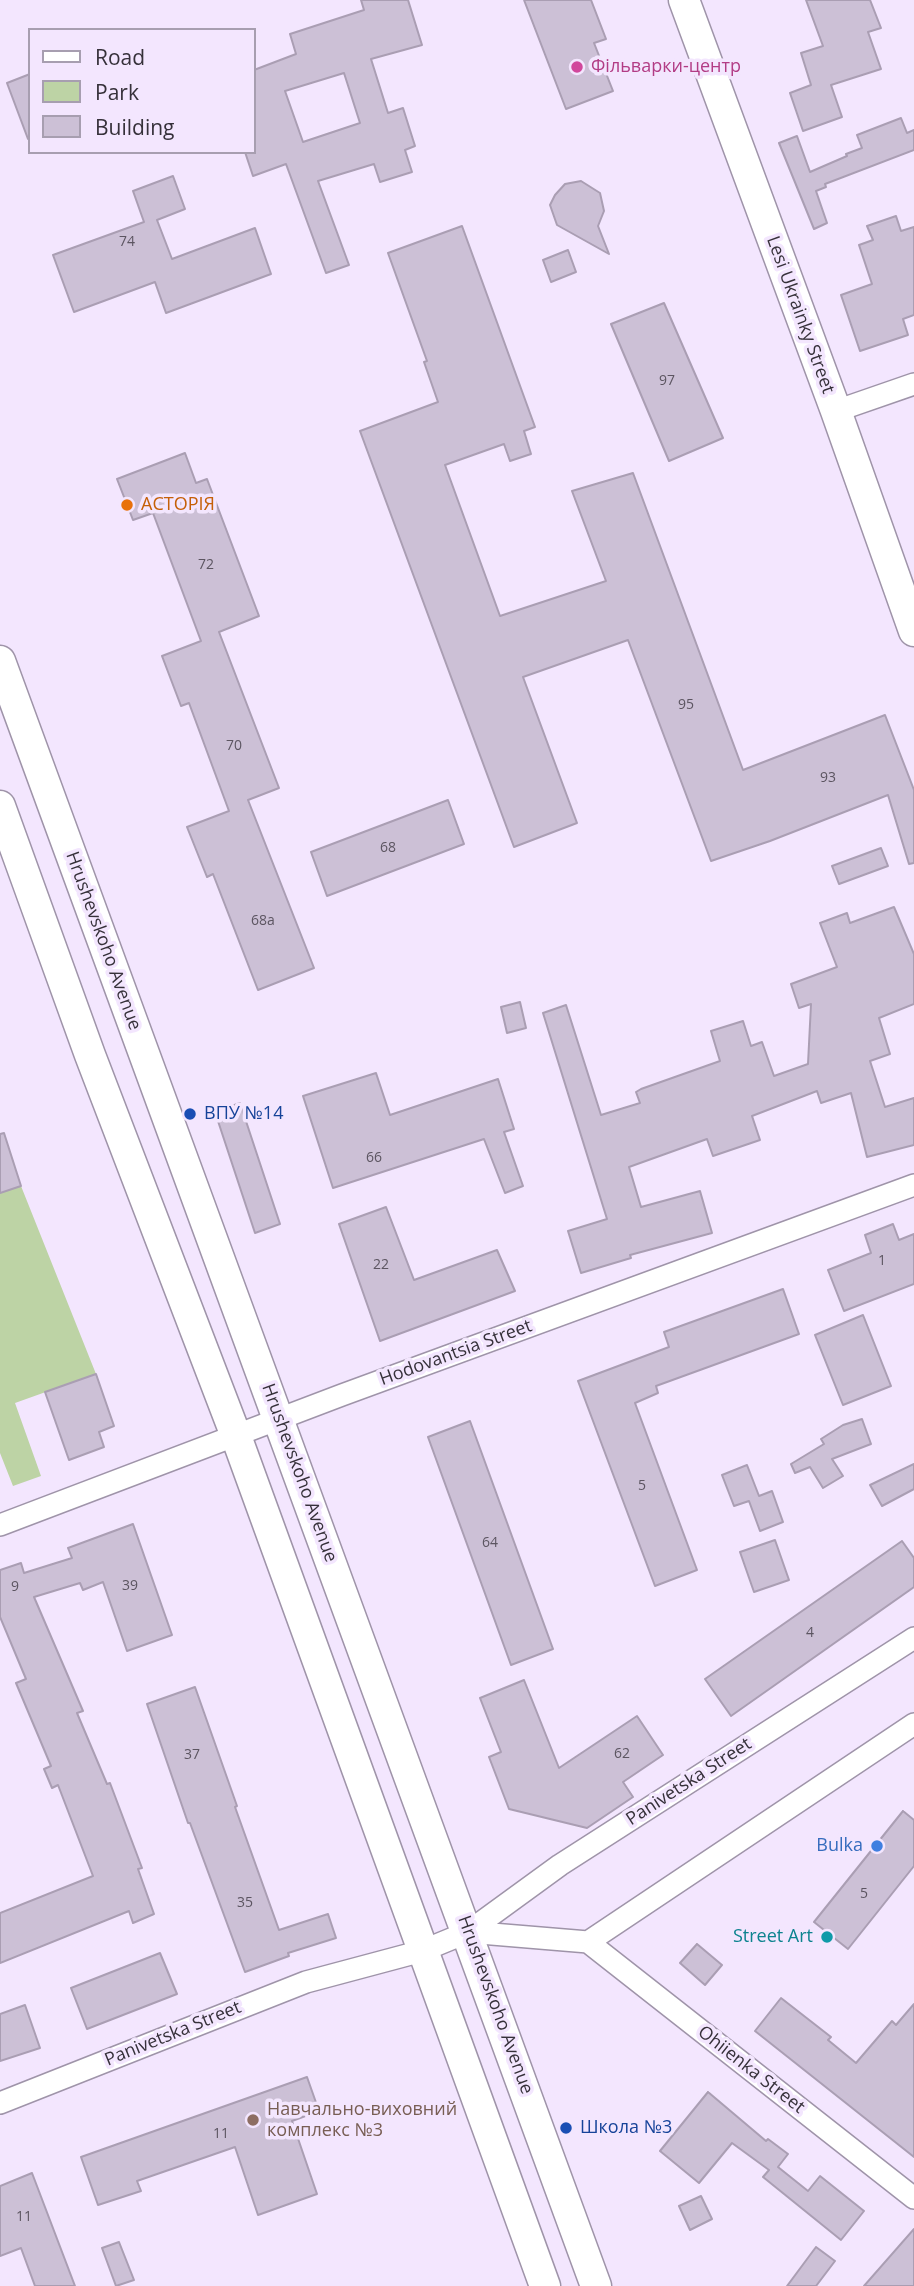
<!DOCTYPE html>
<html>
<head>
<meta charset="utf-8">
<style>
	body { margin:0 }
	#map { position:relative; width:914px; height:2286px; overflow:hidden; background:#f3e6fe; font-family:"Open Sans",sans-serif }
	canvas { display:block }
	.legend { position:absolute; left:28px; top:28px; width:228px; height:126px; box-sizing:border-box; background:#f3e6fe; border:2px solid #a79eb0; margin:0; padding:9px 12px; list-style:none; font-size:21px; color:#36313a }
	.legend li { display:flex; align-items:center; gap:14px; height:35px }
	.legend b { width:35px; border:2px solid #a79eb0 }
</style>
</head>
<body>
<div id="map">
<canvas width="914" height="2286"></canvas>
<ul class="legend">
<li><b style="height:9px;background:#fff"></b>Road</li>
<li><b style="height:19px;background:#bdd3a5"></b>Park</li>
<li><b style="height:19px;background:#ccc0d6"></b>Building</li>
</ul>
</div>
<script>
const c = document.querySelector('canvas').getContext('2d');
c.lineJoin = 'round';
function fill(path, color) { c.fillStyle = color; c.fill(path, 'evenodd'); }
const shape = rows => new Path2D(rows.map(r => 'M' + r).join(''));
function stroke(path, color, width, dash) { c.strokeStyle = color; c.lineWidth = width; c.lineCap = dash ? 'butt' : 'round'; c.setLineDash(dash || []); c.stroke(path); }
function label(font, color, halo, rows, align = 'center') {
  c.font = font + ' "Open Sans",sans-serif'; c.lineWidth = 7; c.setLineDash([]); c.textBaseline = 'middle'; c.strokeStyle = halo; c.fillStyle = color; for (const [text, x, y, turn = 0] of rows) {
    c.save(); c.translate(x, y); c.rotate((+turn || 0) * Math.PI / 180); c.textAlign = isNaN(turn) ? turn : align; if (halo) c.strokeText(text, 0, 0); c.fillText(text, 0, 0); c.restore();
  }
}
fill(shape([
	[21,1186,96,1374,15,1403,41,1476,13,1486,0,1453,0,1193]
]), '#bdd3a5');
const building = shape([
	[361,0,408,0,422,45,371,59,388,113,403,108,415,146,405,150,412,172,380,182,374,164,318,181,349,265,326,273,286,164,253,176,245,152,254,152,254,70,296,54,290,34,364,10,361,0],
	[344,73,360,123,303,142,285,91,344,73],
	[524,0,591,0,606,39,594,43,613,91,566,109,524,0],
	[806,0,870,0,881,28,868,32,881,69,831,85,842,117,803,131,790,93,811,85,801,53,823,46,806,0],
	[30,74,30,139,28,139,7,83,30,74],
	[901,118,907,133,914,130,914,150,825,184,826,187,816,191,827,223,814,229,779,143,797,136,810,172,847,156,846,154,862,148,857,135,901,118],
	[173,176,185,209,157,220,172,259,255,228,271,274,166,313,155,282,74,312,53,255,144,222,133,191,173,176],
	[581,181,600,193,604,211,598,226,609,254,557,225,550,205,555,195,565,184,581,181],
	[896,216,901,231,914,227,914,315,903,319,908,335,860,351,841,295,872,284,859,245,873,240,867,226,896,216],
	[462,226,535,427,524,431,531,454,510,461,504,444,445,465,500,616,606,581,572,491,633,473,743,770,885,715,914,790,914,863,909,864,888,795,770,841,711,861,628,640,523,677,577,823,514,847,360,431,438,402,424,362,427,361,388,253,462,226],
	[568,250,576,272,551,282,543,260,568,250],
	[664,303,723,438,669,461,611,324,664,303],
	[185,453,196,483,207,479,259,616,219,632,279,788,248,800,314,968,258,990,213,874,207,877,187,827,229,811,189,703,181,706,162,656,201,641,153,513,133,520,117,479,185,453],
	[448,800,464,844,327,896,311,852,448,800],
	[881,848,888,866,839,884,832,866,881,848],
	[894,907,914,954,914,1004,879,1018,890,1054,870,1061,885,1107,914,1098,914,1145,867,1157,851,1093,821,1103,817,1091,752,1116,760,1140,713,1156,707,1139,629,1167,641,1207,700,1191,712,1233,630,1255,631,1258,581,1273,568,1231,607,1219,543,1013,566,1005,601,1115,640,1103,636,1092,641,1089,720,1061,711,1031,743,1021,751,1046,762,1042,774,1076,808,1064,811,1004,799,1008,791,984,837,967,820,923,847,913,850,923,894,907],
	[520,1002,526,1028,507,1033,501,1007,520,1002],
	[376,1073,390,1115,498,1079,514,1129,504,1132,523,1186,505,1193,484,1139,333,1188,303,1096,376,1073],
	[240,1103,280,1224,255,1233,215,1112,240,1103],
	[4,1133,21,1186,0,1193,0,1134,4,1133],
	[386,1207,414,1280,497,1250,515,1291,380,1341,339,1224,386,1207],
	[893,1224,899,1240,914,1234,914,1284,844,1311,828,1270,871,1253,865,1235,893,1224],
	[783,1289,799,1334,656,1386,658,1393,635,1403,697,1570,655,1586,578,1381,669,1347,664,1332,783,1289],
	[863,1315,891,1386,843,1405,815,1335,863,1315],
	[96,1374,114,1426,99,1432,104,1447,69,1460,45,1392,96,1374],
	[862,1419,871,1444,832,1459,843,1476,823,1488,810,1467,795,1473,791,1464,824,1444,821,1439,843,1425,862,1419],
	[470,1421,553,1649,511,1665,428,1437,470,1421],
	[914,1464,914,1489,882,1506,870,1485,914,1464],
	[747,1465,759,1496,772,1491,783,1522,760,1531,749,1501,734,1506,722,1475,747,1465],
	[133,1524,172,1635,127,1651,103,1582,83,1590,80,1583,34,1597,83,1711,77,1713,107,1784,110,1783,142,1868,138,1869,154,1914,133,1923,129,1911,0,1963,0,1913,93,1876,58,1785,52,1788,44,1769,51,1766,16,1683,26,1679,0,1617,0,1570,21,1563,24,1573,72,1558,68,1548,133,1524],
	[775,1540,789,1580,754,1592,740,1552,775,1540],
	[902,1541,914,1558,914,1587,731,1716,705,1679,902,1541],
	[524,1680,559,1768,637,1716,663,1755,623,1782,633,1797,587,1828,509,1809,489,1757,501,1752,480,1698,524,1680],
	[195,1687,237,1806,235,1807,279,1930,328,1914,336,1938,288,1953,289,1956,245,1972,190,1823,188,1823,147,1704,195,1687],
	[903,1811,914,1820,914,1866,848,1949,814,1922,903,1811],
	[697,1944,722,1965,705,1985,680,1963,697,1944],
	[160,1953,177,1994,87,2029,71,1988,160,1953],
	[781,1998,831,2037,828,2040,856,2063,892,2021,896,2025,914,2004,914,2157,755,2031,781,1998],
	[25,2005,40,2048,0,2061,0,2014,25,2005],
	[307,2077,319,2111,292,2121,317,2194,258,2215,235,2147,137,2181,141,2191,98,2205,81,2157,307,2077],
	[708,2092,766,2141,768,2139,788,2154,778,2167,808,2191,820,2176,864,2211,841,2240,763,2177,769,2170,732,2143,699,2183,660,2151,708,2092],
	[32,2173,75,2286,35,2286,21,2248,0,2256,0,2186,32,2173],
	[701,2196,712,2219,690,2230,679,2206,701,2196],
	[914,2229,914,2286,864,2286,914,2229],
	[119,2242,134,2280,116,2286,102,2248,119,2242],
	[816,2247,835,2261,816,2286,787,2286,816,2247]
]);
fill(building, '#ccc0d6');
stroke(building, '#aa9eb3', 2);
const street = shape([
	[836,411,914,384],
	[0,1525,342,1395,914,1185],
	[468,1932,588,1942,914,1724],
	[588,1942,914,2198],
	[0,2103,306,1982,422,1951,468,1932,560,1865,914,1638]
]);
const secondary = shape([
	[684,0,836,411,914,631],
	[0,661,596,2286],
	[0,806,90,1055,236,1436,545,2286]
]);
stroke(street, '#9f94a9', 24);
stroke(secondary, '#9f94a9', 33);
stroke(street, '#fff', 21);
stroke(secondary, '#fff', 30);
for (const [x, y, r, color] of [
	[577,67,7,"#d1479c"],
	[127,505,7,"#e8710a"],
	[190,1114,7,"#1a4fb4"],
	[877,1846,7,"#3f7fe0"],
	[827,1937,7,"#0f9aa8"],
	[253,2120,7,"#8d6e63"],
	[566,2128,7,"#1a4fb4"]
]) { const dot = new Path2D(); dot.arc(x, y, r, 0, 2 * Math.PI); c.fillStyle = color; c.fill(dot); stroke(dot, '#f3e6fe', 2.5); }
label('14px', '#5c5561', null, [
	["74",127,242],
	["97",667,381],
	["72",206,565],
	["95",686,705],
	["70",234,746],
	["93",828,778],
	["68",388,848],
	["68а",263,921],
	["66",374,1158],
	["1",882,1261],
	["22",381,1265],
	["5",642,1486],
	["64",490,1543],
	["39",130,1586],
	["9",15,1587],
	["4",810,1633],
	["62",622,1754],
	["37",192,1755],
	["5",864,1894],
	["35",245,1903],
	["11",221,2134],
	["11",24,2217]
]);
label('18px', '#b23c85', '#f3e6fe', [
	["Фільварки-центр",591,67]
], 'left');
label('18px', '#36313a', '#f3e6fe', [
	["Lesi Ukrainky Street",800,315,70],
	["Hrushevskoho Avenue",103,941,70],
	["Hodovantsia Street",456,1353,-20],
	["Hrushevskoho Avenue",299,1473,70],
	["Panivetska Street",689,1782,-33],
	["Hrushevskoho Avenue",495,2005,70],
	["Panivetska Street",173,2034,-22],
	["Ohiienka Street",751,2070,38]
]);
label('18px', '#c56008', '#f3e6fe', [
	["АСТОРІЯ",141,505]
], 'left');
label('18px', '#164399', '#f3e6fe', [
	["ВПУ №14",204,1114],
	["Школа №3",580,2128]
], 'left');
label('18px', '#366cbe', '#f3e6fe', [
	["Bulka",863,1846]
], 'right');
label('18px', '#0d838f', '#f3e6fe', [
	["Street Art",813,1937]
], 'right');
label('18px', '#785e54', '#f3e6fe', [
	["Навчально-виховний",267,2110],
	["комплекс №3",267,2131]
], 'left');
</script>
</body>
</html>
